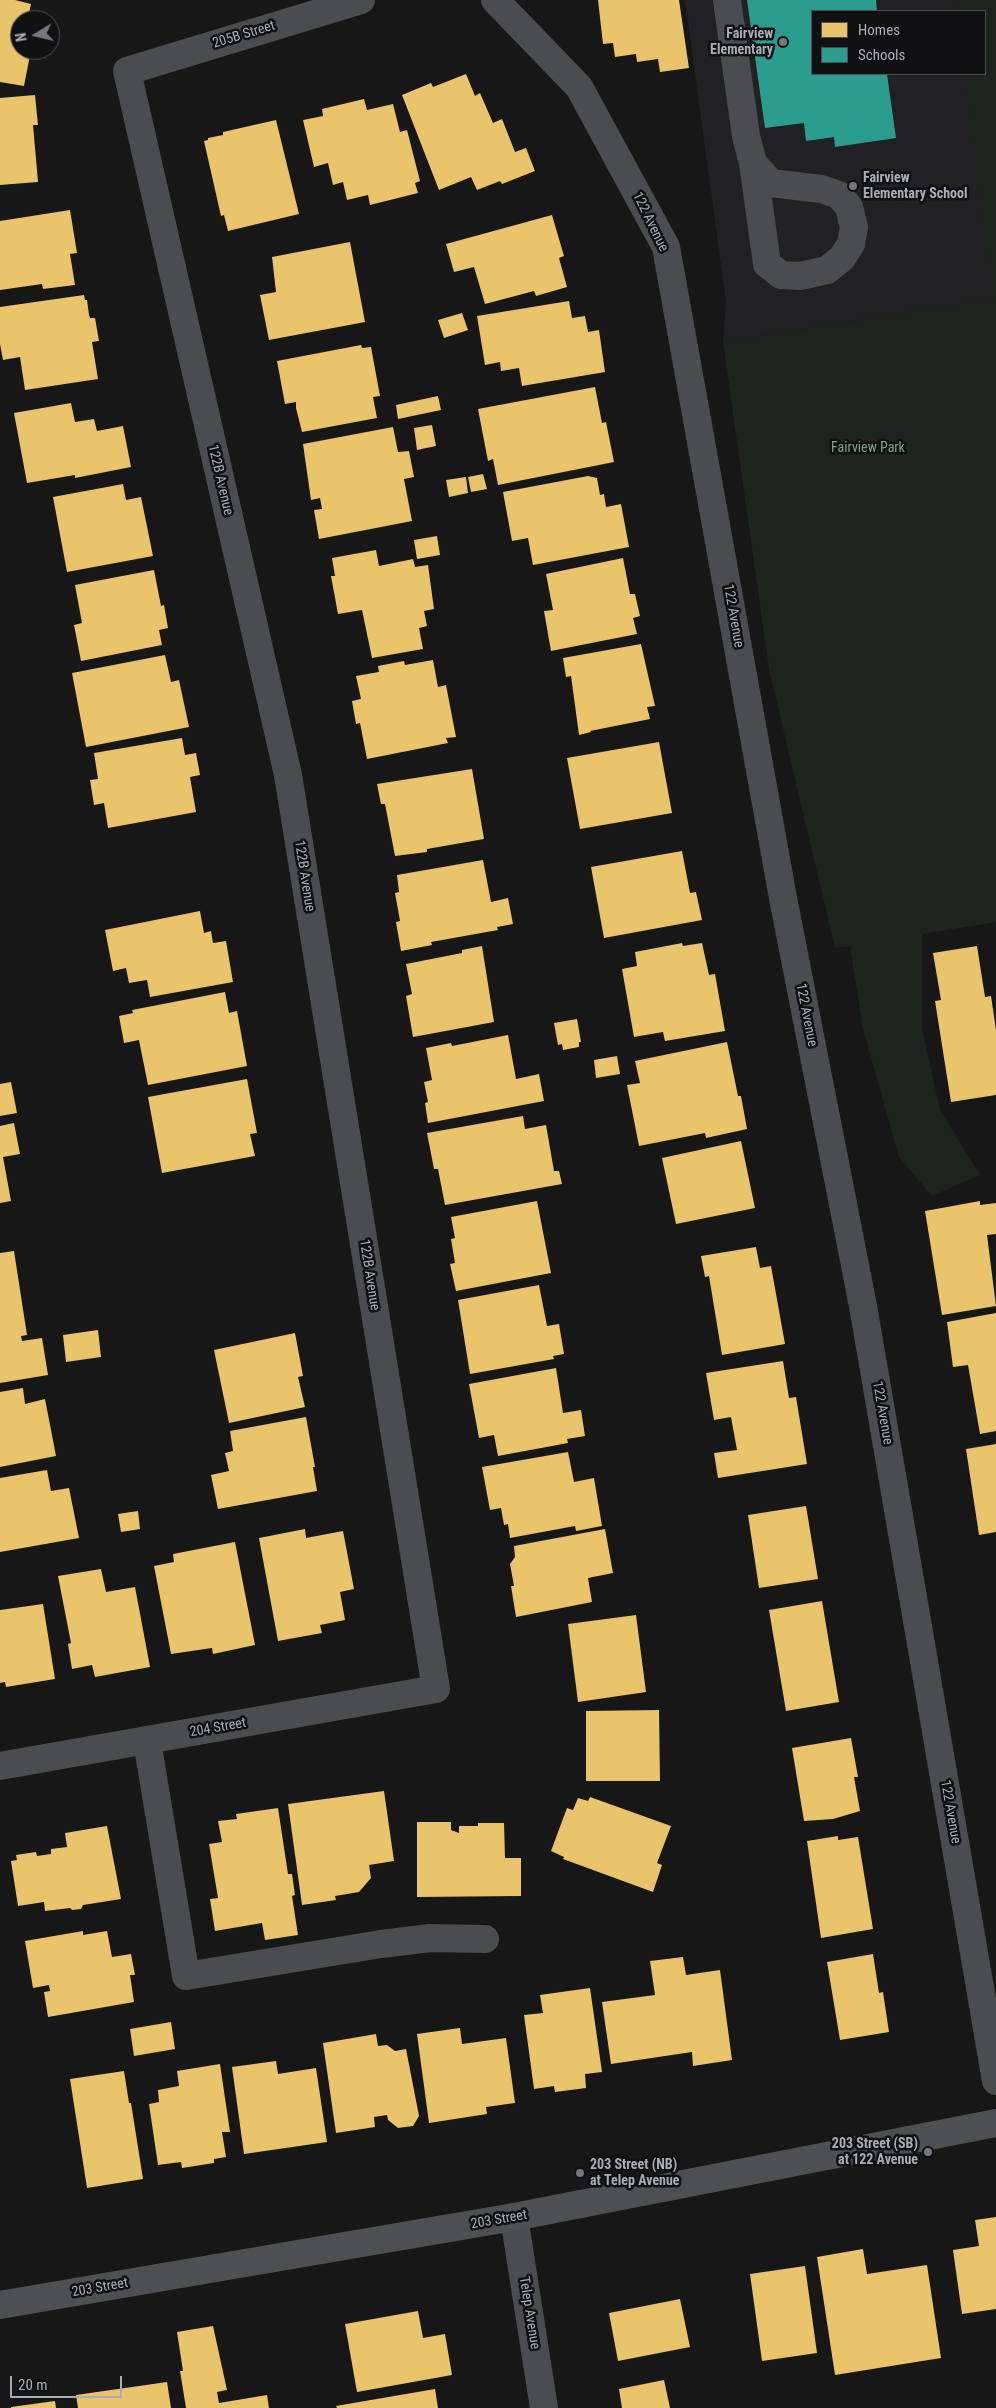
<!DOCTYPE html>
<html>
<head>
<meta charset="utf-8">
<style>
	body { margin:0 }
	#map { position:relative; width:996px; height:2408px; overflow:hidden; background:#171717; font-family:"Roboto Condensed",sans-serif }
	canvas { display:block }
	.legend { position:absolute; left:811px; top:10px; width:175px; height:65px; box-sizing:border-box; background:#111113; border:1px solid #4d4f55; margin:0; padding:6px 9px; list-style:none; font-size:15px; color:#a8adb8 }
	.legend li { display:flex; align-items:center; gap:10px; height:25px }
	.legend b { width:25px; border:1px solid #4d4f55 }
	.north { position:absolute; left:10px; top:10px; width:50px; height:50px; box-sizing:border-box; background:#111113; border:1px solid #4d4f55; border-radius:50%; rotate:261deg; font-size:14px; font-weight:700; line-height:20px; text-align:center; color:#a8adb8 }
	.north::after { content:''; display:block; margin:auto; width:18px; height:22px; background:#757880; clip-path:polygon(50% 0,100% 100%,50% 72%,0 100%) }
	.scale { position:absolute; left:10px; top:2376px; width:112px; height:22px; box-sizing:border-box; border:2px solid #a8adb8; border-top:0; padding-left:6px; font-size:15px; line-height:18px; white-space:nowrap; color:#a8adb8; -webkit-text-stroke:4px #111113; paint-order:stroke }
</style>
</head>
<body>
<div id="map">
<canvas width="996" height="2408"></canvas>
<ul class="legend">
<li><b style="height:14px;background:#e9c46a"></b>Homes</li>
<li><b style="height:14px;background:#2a9d8f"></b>Schools</li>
</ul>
<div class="north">N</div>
<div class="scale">20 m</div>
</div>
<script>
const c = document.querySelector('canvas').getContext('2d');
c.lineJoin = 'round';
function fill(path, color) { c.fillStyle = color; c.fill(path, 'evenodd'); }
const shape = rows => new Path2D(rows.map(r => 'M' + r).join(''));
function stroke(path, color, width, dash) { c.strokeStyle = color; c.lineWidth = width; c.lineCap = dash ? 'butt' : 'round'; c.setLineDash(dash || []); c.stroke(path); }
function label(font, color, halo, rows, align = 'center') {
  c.font = font + ' "Roboto Condensed",sans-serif'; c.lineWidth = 5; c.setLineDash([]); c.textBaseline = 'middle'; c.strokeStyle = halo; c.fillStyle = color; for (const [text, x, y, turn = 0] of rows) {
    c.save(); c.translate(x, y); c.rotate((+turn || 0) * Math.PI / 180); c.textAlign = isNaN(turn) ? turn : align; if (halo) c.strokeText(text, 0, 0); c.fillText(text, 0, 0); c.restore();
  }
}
fill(shape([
	[685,0,996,0,996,298,723,342,726,302],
	[812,11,985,11,985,74,812,74]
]), '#212123');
fill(shape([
	[956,0,996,0,996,922,922,934,922,1028,940,1110,980,1175,932,1196,899,1157,863,1029,850,946,835,948,769,669,723,342,995,298,983,221,965,74,985,74,985,11,957,11]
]), '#1d241e');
fill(shape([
	[0,0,15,0,31,4,28,18,35,19,20,20,20,50,31,50,24,86,0,82],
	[598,0,679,0,689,68,660,72,658,59,637,62,636,54,615,57,613,43,603,44],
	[466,74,475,96,480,93,493,123,502,119,515,152,526,148,535,171,502,184,500,181,477,190,471,177,439,190,402,95,431,83,433,87],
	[35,95,38,125,33,125,38,182,0,185,0,98],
	[364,99,367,110,393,104,400,132,407,130,420,181,415,183,418,193,370,205,368,195,347,200,343,182,333,185,328,163,314,167,303,120,323,116,322,109],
	[276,120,299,214,228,231,224,215,221,216,204,141,208,140,208,138,223,135,223,132],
	[70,210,77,253,70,254,75,285,43,289,42,284,0,290,0,221],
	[552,215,564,256,559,258,567,287,536,296,534,291,485,304,474,267,454,272,446,244],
	[350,242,365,322,269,340,260,295,276,292,272,257],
	[84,295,85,300,87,300,89,315,90,318,95,318,99,341,92,342,98,379,25,390,20,357,3,360,0,344,0,307],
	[569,301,572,318,585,316,588,332,599,330,605,372,522,386,519,368,501,371,500,362,485,365,477,316],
	[462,313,468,330,444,338,438,320],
	[361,345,362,348,371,347,380,396,373,397,377,418,302,432,296,408,296,402,285,404,277,361],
	[595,387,602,423,606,422,614,462,498,485,493,459,488,461,478,409],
	[438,396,441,410,398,419,396,405],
	[71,403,75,422,94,419,97,431,123,426,131,467,75,478,75,475,27,483,14,413],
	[432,425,436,446,417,450,414,428],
	[393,427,398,452,409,451,414,477,404,479,412,521,319,539,314,510,322,509,320,498,311,500,303,444],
	[483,474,487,489,471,492,468,477],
	[588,476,597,478,600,495,604,494,606,507,621,504,629,547,533,565,528,538,512,541,503,492],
	[466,477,468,493,449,497,446,480],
	[123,484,126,500,141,497,153,556,67,572,53,497],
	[437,536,440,555,417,559,414,540],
	[376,550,379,566,413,559,415,567,428,565,434,609,424,611,427,626,419,628,423,649,372,658,362,610,338,614,331,576,335,576,332,558],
	[623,558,630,594,635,594,640,616,633,618,637,634,551,651,544,611,553,610,546,574],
	[154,570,161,606,164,605,168,628,159,630,162,645,81,661,74,625,82,623,75,585],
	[641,644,655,706,647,707,650,719,590,731,591,732,579,735,571,676,566,677,563,658],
	[165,655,171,682,179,680,189,727,86,747,72,673],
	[433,660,438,687,446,685,456,737,446,738,448,743,367,759,360,723,356,724,352,701,361,699,356,676,379,672,378,666,404,661,405,665],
	[182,738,185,755,196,753,200,775,190,777,196,812,108,828,104,803,94,805,90,780,98,779,94,753],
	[659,742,672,813,580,829,567,758],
	[472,769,484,839,427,849,427,852,395,856,385,804,381,804,377,784],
	[682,851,690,893,696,892,702,920,604,938,591,867],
	[483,860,491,902,508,898,513,924,497,927,498,930,431,942,432,945,401,951,396,922,400,921,395,893,399,892,397,875],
	[200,911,204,933,211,931,213,943,226,941,233,982,150,997,147,980,129,983,126,968,113,971,105,930],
	[682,943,683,946,702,943,709,975,715,974,725,1031,665,1041,663,1032,634,1037,622,969,637,966,635,952],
	[482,946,494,1022,413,1037,406,996,412,994,406,964,462,953,462,950],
	[977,946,985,997,991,996,996,1030,996,1095,951,1102,935,1001,941,1000,933,953],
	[225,992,229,1013,237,1011,247,1066,148,1085,139,1040,124,1043,119,1016,133,1013,132,1010],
	[577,1019,581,1042,579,1042,579,1047,563,1050,562,1044,558,1045,554,1023],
	[508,1035,516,1079,539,1074,544,1101,428,1123,425,1103,428,1102,424,1082,432,1080,426,1048,451,1043,452,1046],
	[727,1042,738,1096,741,1096,747,1129,706,1138,705,1133,639,1146,627,1085,640,1083,635,1061],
	[617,1056,620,1074,596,1078,594,1060],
	[247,1079,257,1133,250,1134,255,1156,162,1173,148,1097],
	[11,1082,17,1113,0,1116,0,1084],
	[523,1116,525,1129,546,1125,554,1171,559,1171,562,1184,445,1205,438,1169,434,1169,427,1133],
	[14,1123,20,1154,3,1157,11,1201,0,1203,0,1126],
	[741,1141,755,1208,676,1224,662,1158],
	[537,1201,551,1273,456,1291,450,1264,455,1263,451,1239,455,1238,451,1217],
	[980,1201,980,1205,996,1203,996,1234,987,1235,996,1306,942,1315,925,1211],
	[756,1247,760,1268,771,1266,785,1344,722,1355,709,1276,705,1277,701,1256],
	[14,1251,27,1335,21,1336,22,1341,42,1338,48,1375,0,1383,0,1253],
	[539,1285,547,1326,559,1324,564,1354,553,1356,554,1359,470,1374,458,1300],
	[996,1313,996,1431,980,1434,968,1365,953,1367,947,1322],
	[98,1330,101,1357,66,1362,63,1335],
	[295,1333,303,1376,298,1377,305,1407,229,1423,214,1350],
	[783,1361,789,1398,796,1397,807,1464,718,1478,714,1453,737,1450,731,1417,714,1420,706,1373],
	[556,1368,563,1413,581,1410,585,1436,567,1439,568,1443,498,1456,494,1435,479,1438,469,1384],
	[23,1388,25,1404,45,1399,56,1456,0,1467,0,1392],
	[306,1417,315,1467,313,1467,317,1491,218,1509,211,1475,229,1471,225,1453,233,1451,230,1431],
	[996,1444,996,1532,979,1535,966,1449],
	[568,1452,574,1482,594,1478,602,1526,576,1531,575,1526,510,1538,508,1524,504,1525,501,1508,490,1510,482,1467],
	[47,1470,51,1491,69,1488,79,1538,0,1552,0,1478],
	[806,1506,818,1579,759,1588,748,1515],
	[138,1511,140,1529,121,1532,118,1514],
	[305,1529,306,1538,343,1531,354,1589,340,1592,345,1620,320,1625,322,1633,278,1641,259,1538],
	[605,1529,613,1573,588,1578,592,1602,516,1617,511,1586,514,1586,510,1564,515,1557,514,1546],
	[235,1542,255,1645,213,1654,212,1648,171,1654,154,1566,174,1562,173,1554],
	[101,1569,106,1592,135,1587,150,1667,95,1677,92,1665,72,1669,68,1644,71,1643,58,1576],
	[822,1601,839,1702,786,1711,769,1610],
	[43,1604,55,1679,6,1687,5,1682,0,1683,0,1610],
	[636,1615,646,1692,578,1702,568,1624],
	[659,1710,660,1781,586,1781,586,1711],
	[851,1738,858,1777,854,1777,860,1811,833,1819,804,1821,792,1748],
	[384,1791,394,1861,369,1865,371,1878,359,1892,335,1896,336,1900,302,1905,288,1804],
	[590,1797,671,1826,657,1863,662,1865,653,1892,563,1859,564,1857,551,1851,567,1808,573,1810,578,1798,588,1801],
	[278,1808,288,1874,292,1874,295,1895,292,1896,298,1935,265,1940,262,1923,215,1931,210,1899,218,1898,209,1844,222,1842,218,1821,237,1819,236,1814],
	[417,1822,451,1822,451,1830,459,1833,459,1826,478,1826,478,1823,504,1823,505,1858,521,1858,521,1896,417,1897],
	[107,1826,121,1899,83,1905,81,1909,72,1910,70,1908,45,1911,44,1902,18,1906,11,1861,17,1860,16,1855,36,1852,37,1856,51,1854,51,1849,67,1847,65,1833],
	[838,1836,838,1840,858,1837,873,1929,821,1938,807,1841],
	[83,1931,83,1935,107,1931,112,1957,131,1954,135,1975,130,1975,134,2002,48,2017,44,1992,50,1991,49,1985,33,1988,25,1941],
	[873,1954,879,1993,883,1992,889,2032,840,2040,827,1962],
	[683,1957,686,1975,720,1970,732,2060,693,2066,692,2052,611,2064,602,2002,655,1995,650,1961],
	[590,1988,602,2072,585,2074,586,2088,555,2092,554,2086,534,2089,524,2015,543,2013,540,1995],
	[171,2022,175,2049,134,2056,130,2029],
	[460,2028,462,2044,506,2038,515,2103,486,2107,487,2114,429,2123,417,2034],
	[376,2034,378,2046,387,2045,395,2051,406,2049,419,2116,413,2126,398,2128,388,2120,387,2115,374,2117,375,2127,336,2133,323,2043],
	[276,2061,278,2074,316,2068,327,2142,244,2154,232,2067],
	[220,2064,230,2132,222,2132,226,2157,214,2159,214,2163,182,2168,181,2162,158,2165,149,2104,159,2102,158,2090,179,2086,177,2071],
	[124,2071,129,2103,131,2103,143,2179,87,2188,70,2079],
	[996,2217,996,2309,962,2314,953,2250,979,2246,975,2220],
	[863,2249,867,2274,927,2265,941,2358,835,2375,817,2257],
	[805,2266,817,2353,762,2361,750,2274],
	[680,2299,690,2347,618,2361,609,2313],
	[418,2311,423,2338,445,2334,452,2375,357,2392,345,2324],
	[213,2326,227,2390,217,2392,219,2403,267,2395,269,2408,186,2408,180,2371,183,2371,177,2332],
	[664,2380,670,2408,622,2408,619,2389],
	[167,2382,171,2408,78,2408,76,2395],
	[435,2389,438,2408,337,2408,336,2406],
	[55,2401,56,2408,11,2408,11,2407]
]), '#e9c46a');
fill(shape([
	[747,0,876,0,877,11,812,11,812,74,887,74,896,138,835,147,834,137,806,141,804,123,765,128]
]), '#2a9d8f');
stroke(shape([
	[495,0,579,87,666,247,783,898,863,1306,996,2081],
	[727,0,746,136,753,163,767,264,781,275,800,276,827,270,842,258,851,244,854,227,849,207,839,195,821,189,771,183,753,163],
	[147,1741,186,1976,381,1944,430,1938,485,1939],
	[0,1766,436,1689,288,775,127,71,361,0],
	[514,2217,544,2408]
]), '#4b4c50', 28);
stroke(shape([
	[0,2305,514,2217,996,2123]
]), '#4d4f52', 28);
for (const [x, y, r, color] of [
	[783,42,5,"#757880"],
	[853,186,5,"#757880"],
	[928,2152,5,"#757880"],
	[580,2173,5,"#757880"]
]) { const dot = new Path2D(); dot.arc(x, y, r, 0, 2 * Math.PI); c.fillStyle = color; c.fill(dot); stroke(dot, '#111113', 2); }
label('bold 14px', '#a8adb8', '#111113', [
	["Fairview",773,34],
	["Elementary",773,50],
	["Fairview",863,178,"left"],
	["Elementary School",863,194,"left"],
	["203 Street (SB)",918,2144],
	["at 122 Avenue",918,2160],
	["203 Street (NB)",590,2165,"left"],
	["at Telep Avenue",590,2181,"left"]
], 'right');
label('14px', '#a8adb8', '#111113', [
	["205B Street",244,35,-17],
	["122 Avenue",650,222,64],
	["122B Avenue",220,480,77],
	["122 Avenue",733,616,80],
	["122B Avenue",304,876,81],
	["122 Avenue",806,1015,79],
	["122B Avenue",369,1275,81],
	["122 Avenue",882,1413,80],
	["204 Street",218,1728,-10],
	["122 Avenue",950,1812,80],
	["203 Street",499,2220,-10],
	["203 Street",100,2288,-10],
	["Telep Avenue",529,2313,81]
]);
label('14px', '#7fa381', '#111113', [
	["Fairview Park",868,448]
]);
</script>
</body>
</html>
